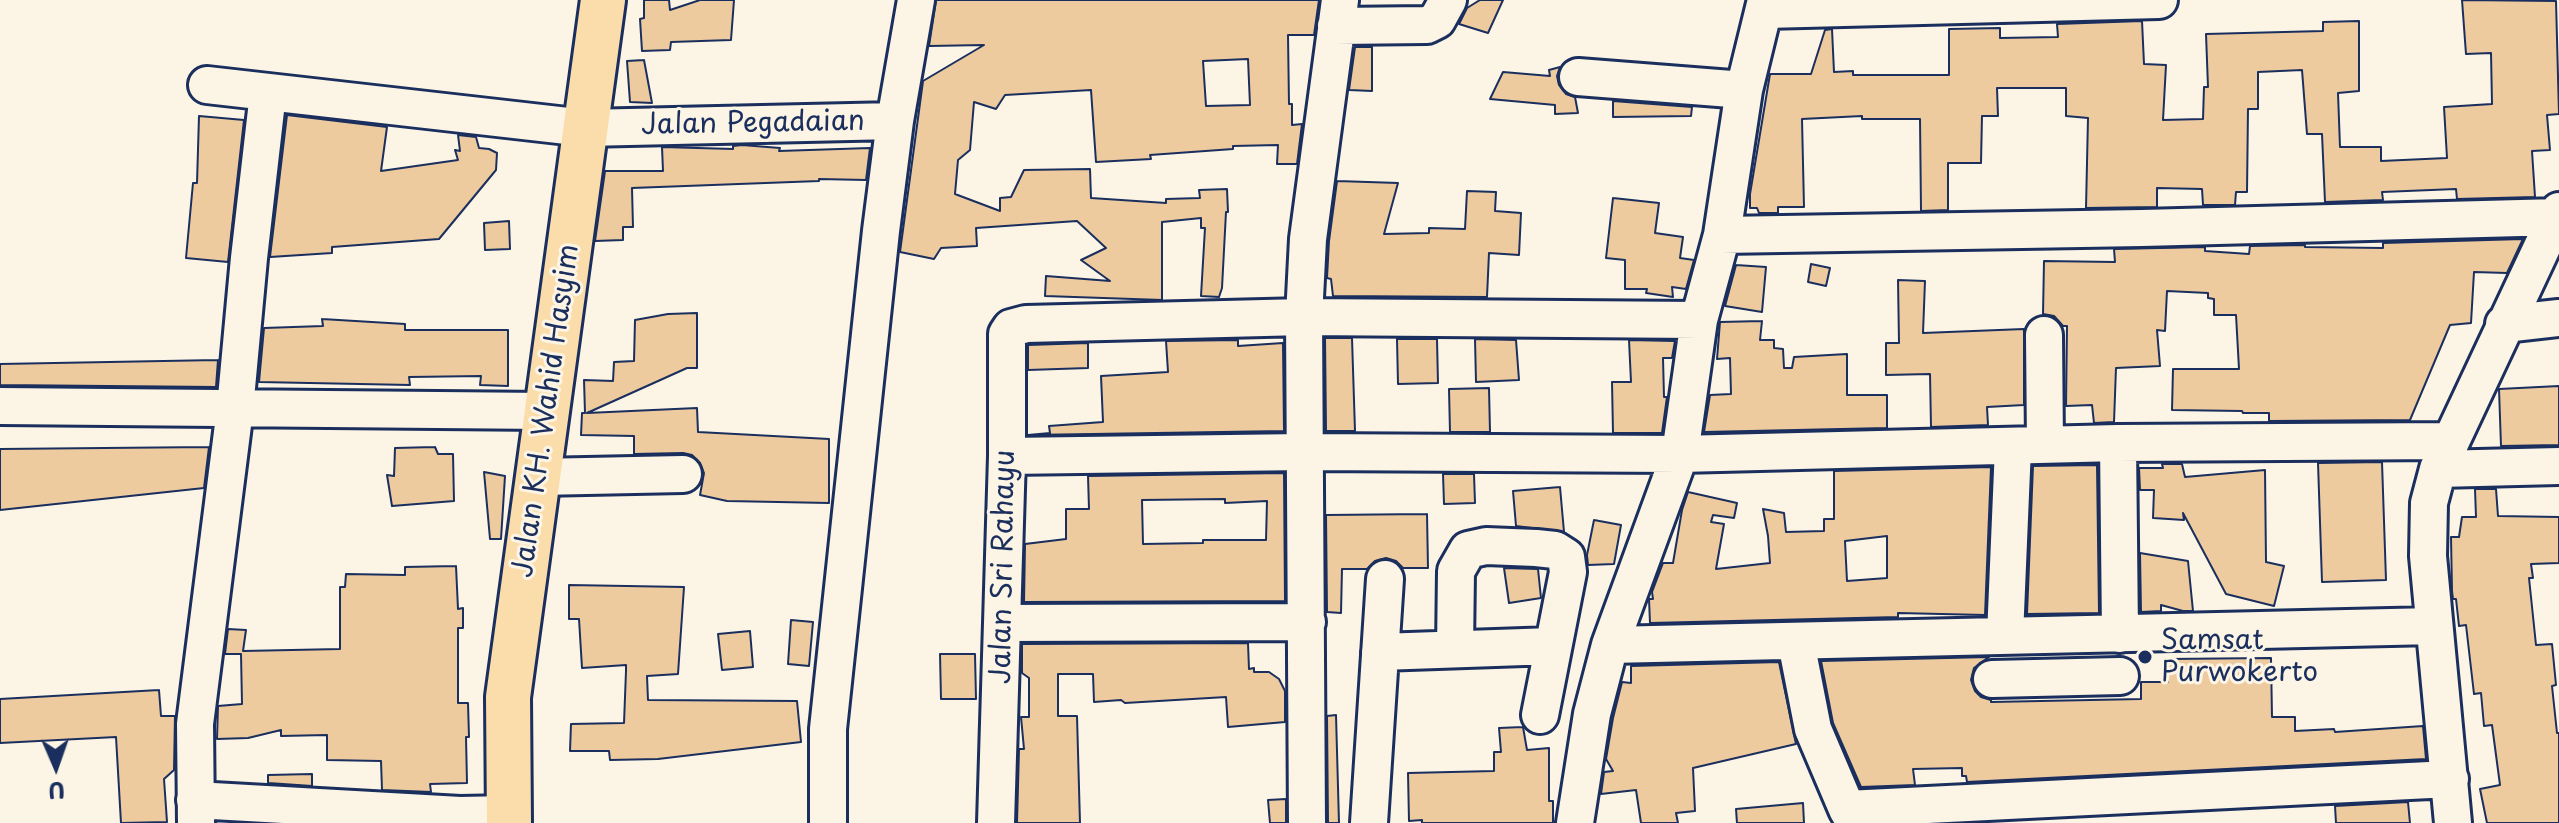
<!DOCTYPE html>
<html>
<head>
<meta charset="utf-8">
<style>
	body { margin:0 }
	#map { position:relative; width:2559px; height:823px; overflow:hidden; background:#fcf5e5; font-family:"Playpen Sans",sans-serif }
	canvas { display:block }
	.north { position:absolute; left:16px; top:727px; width:80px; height:80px; -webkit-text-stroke:6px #fcf5e5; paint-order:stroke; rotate:178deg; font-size:22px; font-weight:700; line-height:32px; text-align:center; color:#1b2f5e }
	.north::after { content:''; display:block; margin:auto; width:28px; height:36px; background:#1b2f5e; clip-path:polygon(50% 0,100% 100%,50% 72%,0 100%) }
</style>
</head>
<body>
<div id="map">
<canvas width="2559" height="823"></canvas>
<div class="north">U</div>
</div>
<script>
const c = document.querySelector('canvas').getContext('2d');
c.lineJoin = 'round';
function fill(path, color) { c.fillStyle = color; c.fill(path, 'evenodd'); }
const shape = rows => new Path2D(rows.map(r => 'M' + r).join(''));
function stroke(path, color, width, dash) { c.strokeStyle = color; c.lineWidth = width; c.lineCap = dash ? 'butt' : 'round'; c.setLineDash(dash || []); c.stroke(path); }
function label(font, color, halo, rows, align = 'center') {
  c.font = font + ' "Playpen Sans",sans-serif'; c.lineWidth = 6; c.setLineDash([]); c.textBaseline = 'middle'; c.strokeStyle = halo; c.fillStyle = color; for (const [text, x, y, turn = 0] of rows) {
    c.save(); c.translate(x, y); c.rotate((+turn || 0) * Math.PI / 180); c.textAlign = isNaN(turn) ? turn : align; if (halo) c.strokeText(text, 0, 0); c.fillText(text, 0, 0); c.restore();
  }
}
const building = shape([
	[644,0,669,0,670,10,700,0,734,0,731,40,671,42,670,50,642,51,640,19,644,18,644,0],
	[936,0,1319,0,1314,35,1288,35,1289,104,1292,104,1292,125,1302,124,1297,164,1277,164,1278,145,1233,146,1233,149,1150,155,1151,159,1096,162,1091,90,1005,95,996,109,974,102,970,150,958,160,955,194,1000,211,1000,198,1011,197,1024,170,1090,169,1091,198,1166,203,1166,199,1200,198,1199,190,1227,189,1228,212,1226,212,1222,288,1219,297,1201,296,1205,228,1201,228,1201,218,1162,222,1162,300,1045,296,1046,276,1110,281,1081,260,1106,248,1077,221,976,228,977,246,941,248,934,259,900,252,923,81,984,45,929,46,936,0],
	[1248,59,1250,105,1206,106,1203,61,1248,59],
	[1480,0,1503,0,1488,33,1459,24,1467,8,1480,0],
	[2462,0,2556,1,2559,114,2547,115,2550,150,2532,151,2535,197,2457,199,2456,189,2382,192,2383,200,2325,202,2322,134,2307,134,2302,70,2258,72,2258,109,2248,109,2247,192,2236,192,2235,205,2203,205,2202,189,2157,188,2157,207,2086,208,2088,118,2066,116,2066,88,1997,88,1998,116,1982,116,1981,163,1948,163,1948,210,1921,211,1920,119,1862,119,1862,116,1802,119,1804,207,1778,207,1778,213,1759,213,1757,208,1750,208,1750,194,1770,74,1811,74,1825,30,1832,29,1834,72,1853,71,1853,75,1949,75,1949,29,2000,28,2000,38,2058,37,2057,24,2142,21,2144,64,2166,65,2163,120,2203,119,2204,87,2208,87,2206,34,2323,31,2323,22,2359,21,2359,91,2338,93,2340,147,2381,147,2381,161,2447,158,2444,107,2492,104,2491,53,2466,54,2462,0],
	[1355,47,1372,47,1372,91,1349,90,1355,47],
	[644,60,652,103,630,102,627,61,644,60],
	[1560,67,1557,76,1559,85,1566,94,1575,97,1578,113,1555,114,1555,105,1490,99,1503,72,1550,76,1549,70,1560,67],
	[1613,101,1692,107,1691,116,1613,117,1613,101],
	[287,115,387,127,381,171,458,160,455,150,460,151,458,135,476,137,479,148,489,149,497,153,496,170,439,239,332,247,332,253,270,257,287,115],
	[199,116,244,120,228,262,186,258,193,183,197,183,199,116],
	[742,145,780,148,779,151,870,148,866,180,819,179,819,181,632,188,633,227,623,227,623,240,595,241,605,171,663,171,662,147,733,149,733,146,742,145],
	[1337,181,1398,183,1384,234,1429,233,1429,228,1465,229,1467,191,1496,192,1495,211,1521,213,1519,255,1489,253,1487,297,1333,296,1331,279,1327,278,1329,241,1337,181],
	[1613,198,1659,203,1655,233,1683,237,1680,258,1694,260,1686,289,1672,287,1673,297,1646,293,1647,289,1625,289,1625,260,1606,258,1613,198],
	[509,221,510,249,485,250,484,223,509,221],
	[2523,239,2507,273,2474,272,2471,323,2450,325,2410,420,2269,421,2269,413,2243,413,2242,411,2172,410,2173,369,2239,369,2236,315,2214,315,2214,299,2208,298,2208,293,2167,291,2165,331,2157,330,2160,366,2116,368,2114,422,2094,423,2092,405,2066,406,2067,326,2063,326,2054,316,2043,314,2044,261,2115,262,2114,249,2205,247,2205,251,2249,254,2250,246,2305,245,2305,247,2383,248,2383,243,2523,239],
	[1811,264,1830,268,1826,286,1808,282,1811,264],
	[1736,265,1766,267,1762,312,1725,306,1736,265],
	[1898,280,1925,281,1923,333,2024,329,2024,405,1987,407,1988,425,1931,427,1930,374,1886,375,1886,343,1899,343,1898,280],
	[697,313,697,368,687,368,587,413,697,408,698,432,829,439,829,503,727,501,700,495,704,473,700,463,692,455,683,453,634,454,634,436,581,435,582,413,585,413,584,380,613,381,614,362,634,361,635,320,668,314,697,313],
	[322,319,405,324,405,330,508,330,508,386,480,385,481,376,409,377,410,385,259,382,264,328,323,326,322,319],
	[1762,321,1760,340,1774,340,1774,348,1783,349,1784,368,1792,368,1794,357,1847,354,1847,395,1887,395,1887,428,1704,432,1710,395,1731,394,1730,358,1717,359,1720,322,1762,321],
	[1325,338,1352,338,1355,431,1326,431,1325,338],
	[1397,339,1437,339,1438,383,1398,384,1397,339],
	[1475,339,1516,340,1519,380,1476,382,1475,339],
	[1238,340,1238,346,1283,343,1284,431,1028,435,1050,433,1049,426,1103,422,1101,376,1168,372,1166,341,1238,340],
	[1629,340,1675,341,1672,358,1663,358,1664,397,1667,397,1662,433,1613,433,1612,382,1631,382,1629,340],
	[1088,343,1088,368,1028,370,1028,345,1088,343],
	[218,360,216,387,0,385,0,364,218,360],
	[2559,386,2559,445,2501,446,2499,389,2559,386],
	[1489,388,1490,432,1450,432,1449,389,1489,388],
	[209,447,204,488,0,510,0,449,209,447],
	[435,447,438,454,453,454,454,501,392,506,387,475,394,476,395,448,435,447],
	[2382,462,2386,580,2322,582,2318,463,2382,462],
	[2162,464,2182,464,2185,477,2265,470,2266,562,2284,566,2274,606,2226,594,2183,513,2184,520,2153,518,2154,490,2140,490,2139,468,2163,468,2162,464],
	[2097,465,2099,613,2027,614,2033,466,2097,465],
	[1991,467,1985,615,1898,613,1898,617,1650,623,1649,599,1653,599,1652,592,1663,563,1673,563,1682,510,1688,492,1737,503,1734,518,1713,515,1711,522,1724,524,1716,569,1770,563,1768,536,1763,509,1784,513,1786,532,1824,531,1824,519,1834,519,1834,471,1991,467],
	[1887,536,1887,578,1847,581,1845,541,1887,536],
	[484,472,505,476,501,539,490,539,484,472],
	[1284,473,1285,601,1024,602,1025,544,1066,539,1066,509,1089,509,1088,476,1284,473],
	[1225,499,1225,503,1267,501,1266,540,1203,540,1203,543,1143,544,1142,500,1225,499],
	[1443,474,1474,474,1475,503,1444,504,1443,474],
	[1560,487,1564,532,1516,526,1513,491,1560,487],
	[2475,489,2496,489,2498,516,2559,517,2559,563,2531,564,2533,578,2529,578,2536,645,2552,644,2556,685,2552,686,2557,733,2559,733,2559,823,2487,823,2480,789,2500,785,2492,725,2484,726,2481,693,2474,694,2466,625,2459,626,2456,599,2453,599,2452,591,2451,537,2459,537,2462,517,2476,517,2475,489],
	[1427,514,1428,568,1403,568,1396,561,1386,558,1375,561,1367,569,1342,569,1341,613,1327,612,1326,515,1427,514],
	[1594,520,1621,525,1614,564,1588,565,1587,555,1594,520],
	[2140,553,2188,561,2193,611,2183,611,2161,605,2161,611,2141,612,2140,553],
	[456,566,458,609,463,608,463,628,458,628,458,703,468,703,469,737,466,737,467,783,430,784,431,792,382,790,381,761,327,760,327,735,281,736,281,730,248,738,217,739,218,706,242,704,241,654,225,654,228,629,246,630,243,651,340,649,340,587,345,587,346,574,405,575,405,567,456,566],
	[1504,568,1538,569,1541,598,1509,603,1504,568],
	[569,585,684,587,678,674,647,676,648,700,797,701,801,742,658,759,610,760,609,751,570,751,571,724,624,723,626,671,626,665,582,668,579,619,569,619,569,585],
	[791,620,813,622,809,666,788,664,791,620],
	[750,631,753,667,722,670,718,634,750,631],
	[1248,643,1249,669,1254,668,1254,672,1269,672,1279,679,1285,691,1285,722,1228,727,1226,697,1125,703,1121,700,1094,702,1093,674,1058,674,1058,716,1077,716,1080,823,1017,823,1019,749,1024,749,1021,717,1029,717,1029,678,1022,673,1022,644,1248,643],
	[940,654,975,654,976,699,941,699,940,654],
	[1989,657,1974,668,1971,680,1975,691,1981,697,1991,700,1991,702,2141,699,2141,682,2168,682,2168,659,2271,658,2272,717,2295,717,2295,731,2334,729,2335,732,2423,726,2426,759,1967,782,1966,776,1962,776,1962,768,1913,769,1915,785,1861,787,1833,723,1821,661,1989,657],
	[1779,662,1796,744,1693,768,1695,811,1676,813,1678,823,1641,823,1636,790,1601,794,1604,772,1613,771,1606,759,1613,718,1622,682,1631,683,1631,666,1779,662],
	[159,690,161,716,175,716,174,770,164,779,167,822,121,823,116,737,0,743,0,699,159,690],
	[1336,715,1339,823,1328,823,1327,716,1336,715],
	[1523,727,1527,750,1549,748,1549,801,1553,801,1553,823,1422,823,1422,820,1409,821,1408,773,1494,771,1494,752,1501,752,1499,728,1523,727],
	[312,774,312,786,268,783,268,775,312,774],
	[1286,799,1286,823,1270,823,1268,800,1286,799],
	[2408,802,2410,823,2336,823,2335,806,2408,802],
	[1803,803,1804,823,1737,823,1736,809,1803,803]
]);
fill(building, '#eecb9f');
stroke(building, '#1b2f5e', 2);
const minor = shape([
	[1765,10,2159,0],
	[1336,26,1427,25,1437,20,1448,0],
	[1578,77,1744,90],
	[207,85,585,128,895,121,916,0],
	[1722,235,2142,228,2559,217],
	[2504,324,2559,318],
	[2044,335,2045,445],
	[0,406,547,411],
	[2118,443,2120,634],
	[1007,456,1304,452,1680,454,2118,443,2450,441],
	[2438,469,2559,466],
	[538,477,683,474],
	[1003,623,1307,622],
	[2005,636,2013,447],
	[1796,642,1813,729,1847,809,1855,823],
	[1610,645,2434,626],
	[1455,649,1456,571,1468,550,1486,546,1536,548,1555,550,1566,557,1568,572,1540,715],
	[1380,652,1553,646],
	[1992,679,2120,676],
	[195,800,460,815,509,814],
	[1847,809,2450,779],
	[196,823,195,724,235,409,249,258,268,93],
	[828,823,828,729,881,231,895,121],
	[996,823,1007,456,1007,334,1011,328,1026,324,1304,317,1699,320],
	[1307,823,1304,317,1308,239,1340,0],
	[1369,823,1385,579],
	[1575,823,1592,714,1610,645,1680,454,1699,320,1722,235,1744,90,1766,0],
	[2453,823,2428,556,2429,503,2438,469,2559,211]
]);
const major = shape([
	[509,823,508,697,603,0]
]);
stroke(minor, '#1b2f5e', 42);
stroke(major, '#1b2f5e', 50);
stroke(minor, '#fcf5e5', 36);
stroke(major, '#fbddab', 44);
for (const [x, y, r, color] of [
	[2145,657,8,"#1b2f5e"]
]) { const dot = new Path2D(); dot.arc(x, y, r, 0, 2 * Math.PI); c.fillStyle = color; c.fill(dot); stroke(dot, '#fcf5e5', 3); }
label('28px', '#1b2f5e', '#fcf5e5', [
	["Jalan Pegadaian",753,124,-1],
	["Jalan KH. Wahid Hasyim",547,411,-82],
	["Jalan Sri Rahayu",1004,567,-89]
]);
label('28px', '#1b2f5e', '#fcf5e5', [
	["Samsat",2161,641],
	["Purwokerto",2161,673]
], 'left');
</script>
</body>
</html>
